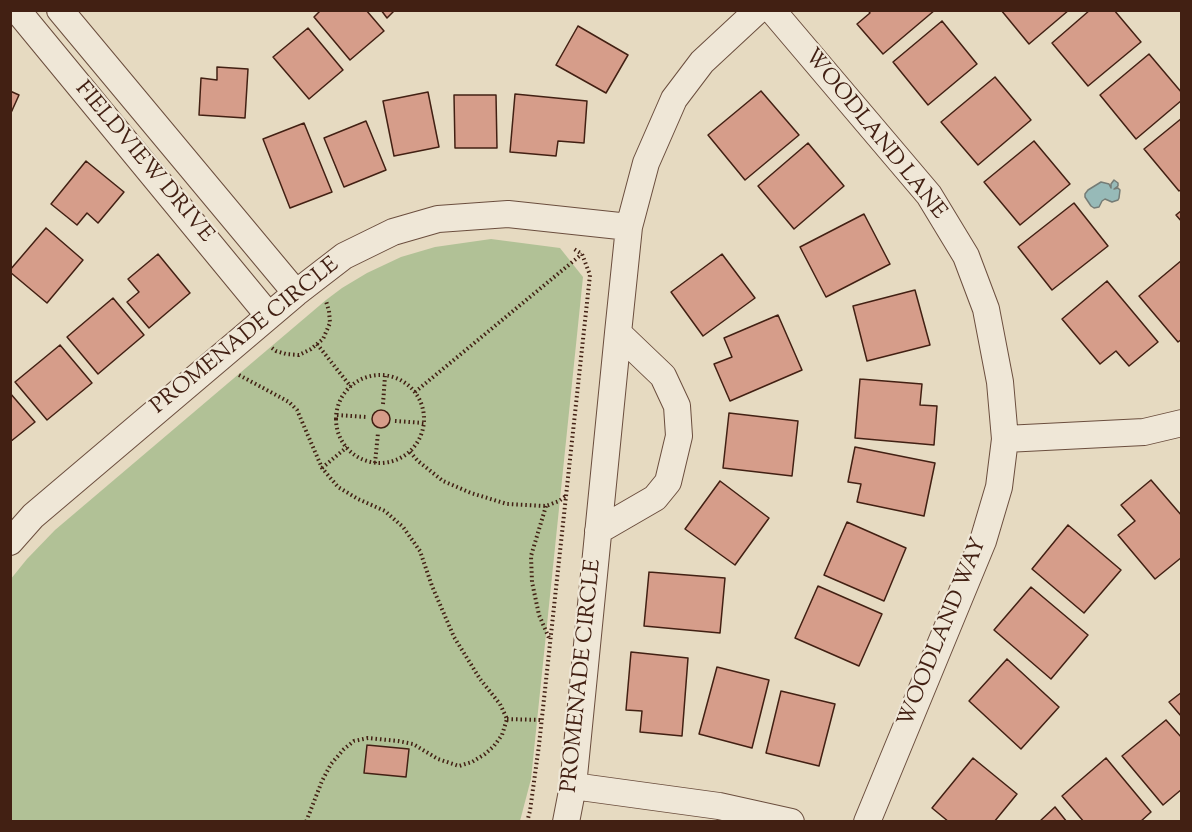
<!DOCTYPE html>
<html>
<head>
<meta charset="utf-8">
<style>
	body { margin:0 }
	#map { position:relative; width:1192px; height:832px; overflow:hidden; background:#e6dac1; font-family:"Sorts Mill Goudy",serif }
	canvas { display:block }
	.frame { position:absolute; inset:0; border:12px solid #422013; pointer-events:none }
</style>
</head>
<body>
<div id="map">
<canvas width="1192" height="832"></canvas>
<div class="frame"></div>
</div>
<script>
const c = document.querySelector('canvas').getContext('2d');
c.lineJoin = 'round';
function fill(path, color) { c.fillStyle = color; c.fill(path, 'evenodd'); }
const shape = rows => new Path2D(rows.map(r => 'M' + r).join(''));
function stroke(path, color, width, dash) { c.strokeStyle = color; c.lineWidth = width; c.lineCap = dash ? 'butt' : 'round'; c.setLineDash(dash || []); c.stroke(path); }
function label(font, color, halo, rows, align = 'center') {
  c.font = font + ' "Sorts Mill Goudy",serif'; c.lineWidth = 4.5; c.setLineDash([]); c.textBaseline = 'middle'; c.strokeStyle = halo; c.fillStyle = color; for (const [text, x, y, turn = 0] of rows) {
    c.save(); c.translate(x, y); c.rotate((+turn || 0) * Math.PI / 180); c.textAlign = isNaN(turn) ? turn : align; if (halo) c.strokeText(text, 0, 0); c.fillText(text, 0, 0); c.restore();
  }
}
fill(shape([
	[491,239,560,248,583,277,531,779,520,821,11,821,10,580,27,559,55,530,326,300,342,288,367,273,401,257,435,247]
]), '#b1c196');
const water = shape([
	[1114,180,1118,183,1118,186,1114,189,1118,188,1120,190,1119,198,1118,200,1112,202,1105,199,1102,201,1099,207,1094,208,1091,206,1085,197,1085,194,1088,190,1101,182,1109,184,1111,188,1111,184,1114,180]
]);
fill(water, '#97bab8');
stroke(water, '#757c76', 1.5);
const building = shape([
	[321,10,366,10,384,31,350,60,314,17,321,10],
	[381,10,395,10,387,18,381,10],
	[868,10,935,10,883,54,857,24,870,13,868,10],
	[1001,10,1069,10,1029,44,1001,10],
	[1090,10,1114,10,1141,42,1088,86,1052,43,1090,10],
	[942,21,977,64,928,105,893,62,942,21],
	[578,26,628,55,606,93,556,65,578,26],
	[308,28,343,70,309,99,273,57,308,28],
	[1149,54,1182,93,1182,100,1136,139,1100,95,1149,54],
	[217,67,248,69,245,118,199,115,201,78,217,80,217,67],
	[995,77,1031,120,978,165,941,122,995,77],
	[10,91,19,95,10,115,10,91],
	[761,91,799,135,745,180,708,135,761,91],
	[428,92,439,147,394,156,383,101,428,92],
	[515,94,587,101,584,143,558,141,556,156,510,152,515,94],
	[454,95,496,95,497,148,455,148,454,95],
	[1182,118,1182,189,1179,191,1144,149,1182,118],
	[366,121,386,170,344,187,324,138,366,121],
	[304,123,332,192,290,208,263,139,304,123],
	[1034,141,1070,184,1020,225,984,182,1034,141],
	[808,143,844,186,794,229,758,186,808,143],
	[86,161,124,192,98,223,87,213,77,225,51,204,86,161],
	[1074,203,1108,246,1052,290,1018,247,1074,203],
	[1182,210,1182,222,1176,215,1182,210],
	[864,214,890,264,826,297,800,247,864,214],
	[46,228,83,260,47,303,10,272,10,270,46,228],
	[158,254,190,293,149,328,127,302,139,292,128,279,158,254],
	[722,254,755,298,703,336,671,292,722,254],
	[1182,260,1182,339,1178,342,1139,296,1182,260],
	[1107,281,1158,342,1129,366,1116,351,1100,364,1062,319,1107,281],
	[915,290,930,345,867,361,853,306,915,290],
	[113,298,144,335,98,374,67,337,113,298],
	[778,315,802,370,730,401,714,364,732,357,724,338,778,315],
	[60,345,92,383,47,420,15,382,60,345],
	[860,379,922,384,920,405,937,406,934,445,855,438,860,379],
	[10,393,35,422,10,442,10,393],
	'372 419a9 9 0 1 1 18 0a9 9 0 1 1-18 0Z',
	[729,413,798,421,792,476,723,468,729,413],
	[855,447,935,463,924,516,857,502,861,484,848,482,855,447],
	[1151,480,1182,516,1182,557,1155,579,1118,535,1135,521,1121,505,1151,480],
	[720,481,769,518,735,565,685,529,720,481],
	[847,522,906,548,884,601,824,575,847,522],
	[1068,525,1121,570,1084,613,1032,569,1068,525],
	[649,572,725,578,720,633,644,626,649,572],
	[818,586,882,614,859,666,795,638,818,586],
	[1031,587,1088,635,1051,679,994,630,1031,587],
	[631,652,688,658,682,736,640,732,642,711,626,710,631,652],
	[1007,659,1059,707,1021,749,969,701,1007,659],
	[717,667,769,680,752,748,699,734,717,667],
	[781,691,835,704,819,766,766,753,781,691],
	[1182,692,1182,717,1169,702,1182,692],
	[1166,720,1182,738,1182,789,1163,805,1122,756,1166,720],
	[367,745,409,749,406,777,364,773,367,745],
	[973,758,1017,794,994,822,949,822,932,808,973,758],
	[1106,758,1151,812,1140,822,1084,822,1062,796,1106,758],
	[1055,807,1067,822,1039,822,1055,807]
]);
fill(building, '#d69d8a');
stroke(building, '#422013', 1.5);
const street = shape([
	[17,10,269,316],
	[60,10,296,293],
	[772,10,929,195,966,256,986,309,1000,382,1005,439,999,487,983,541,867,822],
	[1005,439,1144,432,1182,423],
	[598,531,655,498,668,482,679,436,677,406,663,376,618,333],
	[10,542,33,516,296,293,344,256,393,232,438,219,508,214,629,227],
	[573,786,719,806,791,822],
	[566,822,573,786,618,333,629,227,646,163,674,99,702,62,758,10]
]);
stroke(street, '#6b4e3e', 28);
stroke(shape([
	[317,344,351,387],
	[272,348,276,351,286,354,299,355,311,349,323,339,330,323,329,311,326,301],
	[239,375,289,402,297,410,322,468,338,487,358,499,385,511,403,527,420,551,432,586,454,637,480,679,500,704,507,719,502,735,494,746,485,754,472,762,459,766,438,759,413,744,398,741,368,738,354,741,344,749,331,764,322,781,306,822],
	'336 419a44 44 0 1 1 88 0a44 44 0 1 1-88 0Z',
	[415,392,582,254],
	[383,404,385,376],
	[337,415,366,417],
	[395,421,424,423],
	[410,452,418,461,443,481,471,493,507,504,546,506,559,501,567,495],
	[375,463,378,433],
	[322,468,347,447],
	[546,506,531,556,532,582,539,615,549,638],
	[507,719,542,720],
	[527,822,530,811,539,745,590,275,582,254,574,249]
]), '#422013', 4, [1.5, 3]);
stroke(street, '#efe7d7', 26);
label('22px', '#422013', '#efe7d7', [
	["WOODLAND LANE",874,135,51],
	["FIELDVIEW DRIVE",143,163,50],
	["PROMENADE CIRCLE",246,337,-39],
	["WOODLAND WAY",944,633,-68],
	["PROMENADE CIRCLE",583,676,-84]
]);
</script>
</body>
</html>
